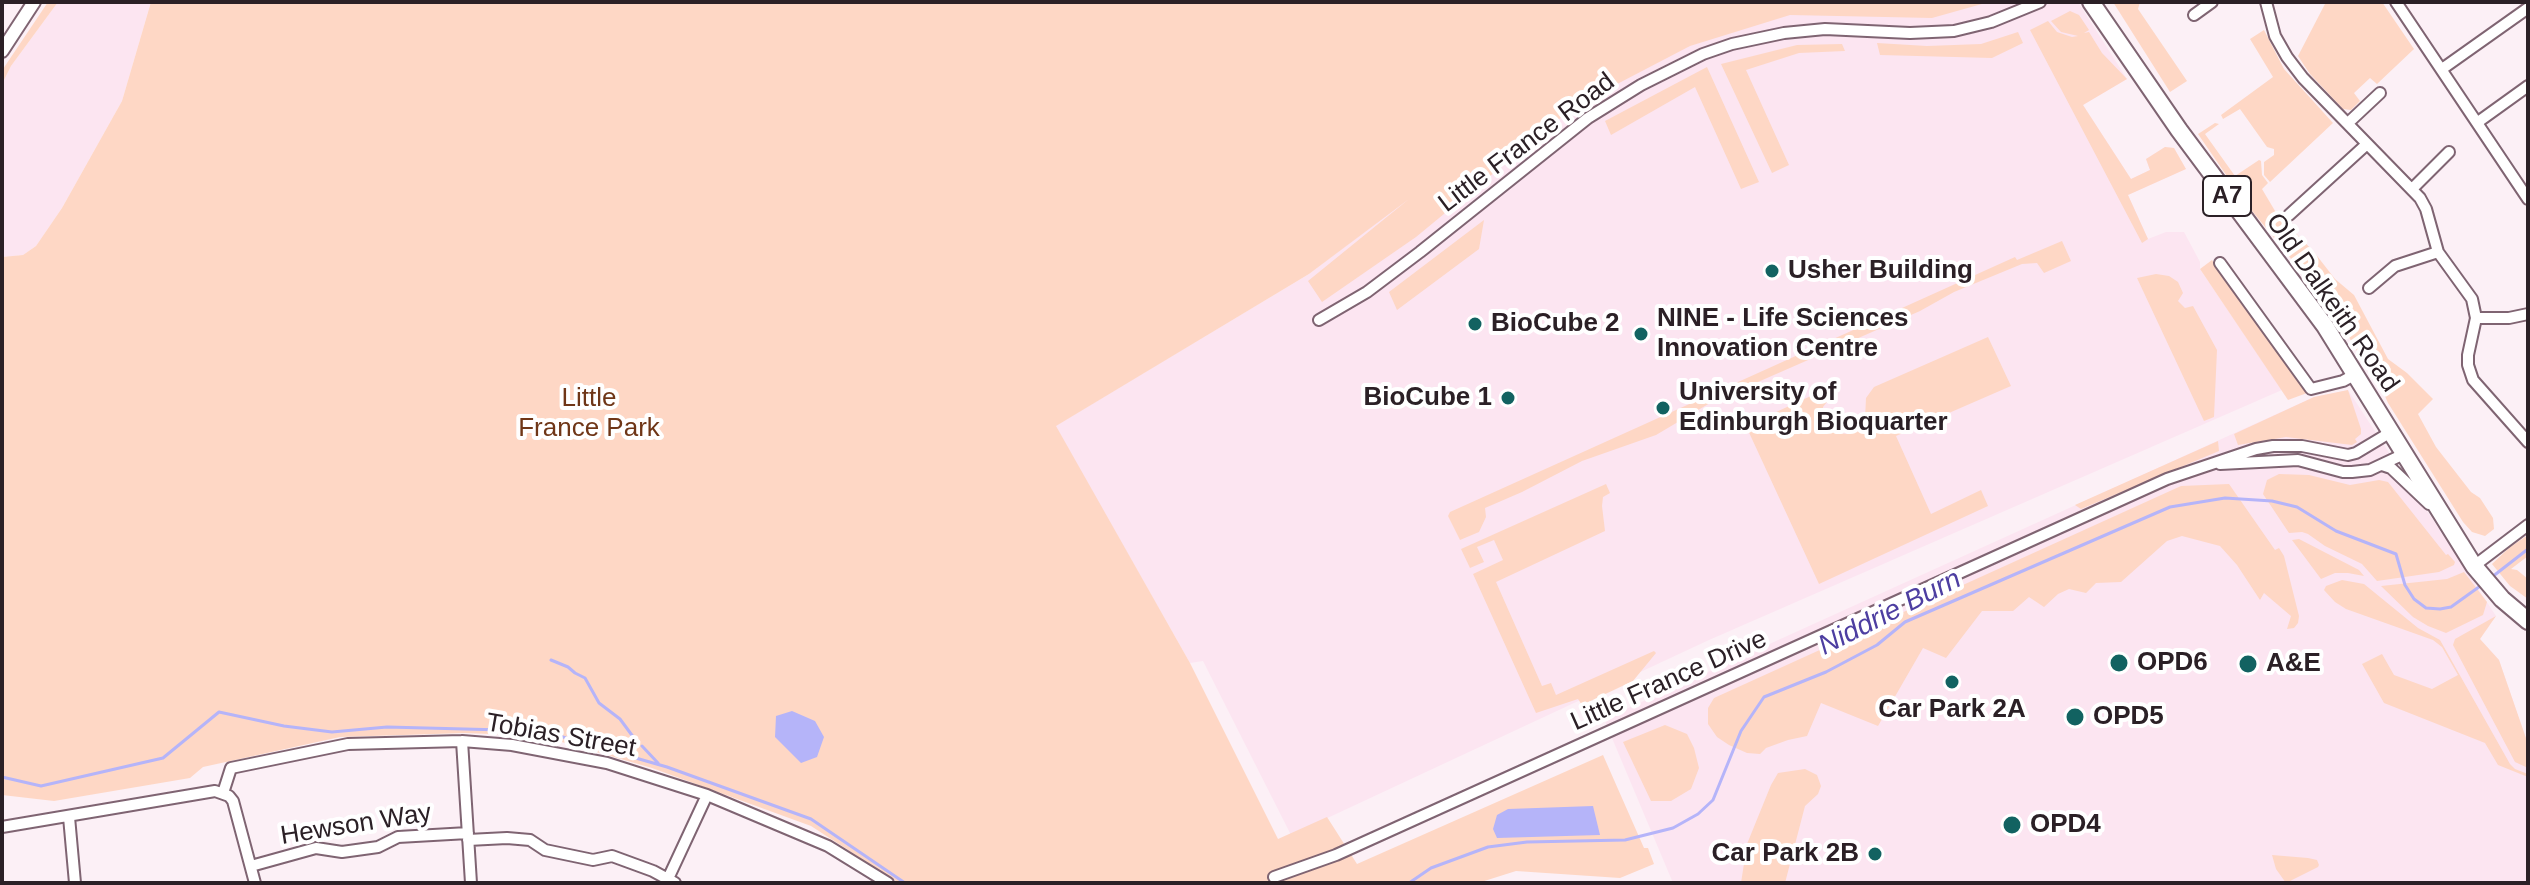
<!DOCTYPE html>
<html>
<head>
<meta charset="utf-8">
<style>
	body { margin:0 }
	#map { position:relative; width:2530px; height:885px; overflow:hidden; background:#fcf0f6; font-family:Helvetica,sans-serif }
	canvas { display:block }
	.frame { position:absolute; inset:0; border:4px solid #2b2026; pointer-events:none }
</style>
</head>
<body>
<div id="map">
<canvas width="2530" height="885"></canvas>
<div class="frame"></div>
</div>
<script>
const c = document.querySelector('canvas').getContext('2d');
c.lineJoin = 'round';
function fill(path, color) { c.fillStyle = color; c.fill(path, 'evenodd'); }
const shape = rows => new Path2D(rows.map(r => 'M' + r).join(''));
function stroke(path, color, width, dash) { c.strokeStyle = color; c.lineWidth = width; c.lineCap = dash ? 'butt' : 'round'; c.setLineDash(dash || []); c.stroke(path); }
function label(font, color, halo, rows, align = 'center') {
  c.font = font + ' Helvetica,sans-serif'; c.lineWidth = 8; c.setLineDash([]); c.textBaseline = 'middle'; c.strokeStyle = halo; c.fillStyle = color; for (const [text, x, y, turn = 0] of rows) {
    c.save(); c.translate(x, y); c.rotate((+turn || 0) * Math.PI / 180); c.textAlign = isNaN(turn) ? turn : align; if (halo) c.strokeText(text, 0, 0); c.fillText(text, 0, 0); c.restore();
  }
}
fill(shape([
	[58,2,151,2,122,101,62,208,36,246,23,255,2,257,2,84,11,66],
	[1693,2,2078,2,2127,79,2083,105,2131,179,2150,170,2146,159,2165,147,2174,148,2186,169,2128,195,2148,239,2166,232,2184,232,2200,262,2200,269,2282,390,1709,640,1291,835,1203,661,1190,663,1055,426,1309,274,1449,167],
	[2348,390,2496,616,2480,639,2499,660,2528,744,2528,883,1673,883,1604,719,2314,397]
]), '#fce5f1');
fill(shape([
	[48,2,58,2,11,66,2,84,2,71,5,66],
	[151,2,1989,2,1932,18,1790,15,1690,46,1575,106,1416,237,1322,302,1308,281,1409,199,1309,274,1056,426,1190,663,1278,839,1327,817,1357,864,1603,755,1644,848,1648,848,1654,864,1620,878,1516,871,1478,883,899,883,811,826,652,768,541,736,465,733,340,737,203,767,190,778,54,801,2,795,2,257,23,255,36,246,62,208,122,101],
	[2113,2,2140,2,2138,9,2187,81,2170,92],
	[2326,2,2382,2,2414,49,2377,84,2370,78,2354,93,2360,101,2351,110,2343,109,2310,74,2298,56],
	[2070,11,2079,15,2089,30,2084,33,2089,32,2102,53,2127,79,2083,105,2131,179,2150,170,2146,159,2165,147,2174,148,2186,169,2128,195,2148,239,2142,243,2030,30,2048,21,2057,32,2072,37,2078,36,2061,32,2051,21],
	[2264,30,2284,69,2333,123,2270,182,2264,175,2264,162,2274,155,2274,149,2267,147,2240,109,2223,119,2221,115,2273,77,2250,39],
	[2018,32,2023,43,1992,58,1880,55,1877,43,1927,46,1981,44],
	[1842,44,1845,51,1799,53,1746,70,1789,165,1772,173,1721,64,1797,45],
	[1707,67,1759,182,1741,189,1695,87,1611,135,1605,121],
	[2215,123,2219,124,2205,134,2235,176,2259,160,2261,161,2262,175,2268,183,2262,189,2281,221,2290,227,2314,252,2335,279,2354,295,2388,359,2407,373,2433,399,2418,414,2436,447,2471,492,2480,498,2493,518,2494,529,2485,536,2472,532,2463,522,2388,403,2377,378,2368,370,2335,313,2244,201,2198,134],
	[1484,220,1479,249,1397,310,1389,292],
	[2062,241,2071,261,2044,273,2037,263,2022,264,1954,292,1920,311,1710,403,1656,435,1582,461,1522,492,1485,508,1486,517,1479,532,1460,540,1448,516,1450,512,2015,257,2017,260],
	[2212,260,2307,393,2288,400,2200,269],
	[2156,274,2169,276,2178,282,2183,293,2178,301,2185,308,2193,306,2217,350,2214,417,2204,421,2137,278],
	[1988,337,2011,386,1896,436,1931,514,1981,490,1988,506,1819,584,1746,426,1828,388,1833,394,1823,407,1824,422,1834,433,1849,434,1862,426,1865,419,1866,398,1874,387],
	[2348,390,2361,429,2361,434,2355,439,2357,442,2352,445,2286,437,2238,445,2234,434,2314,397],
	[2218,441,2219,451,2081,509,2075,505],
	[2279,474,2309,475,2350,485,2379,480,2388,482,2446,555,2448,554,2455,562,2454,565,2439,572,2377,581,2362,564,2325,546,2308,534,2302,532,2289,533,2263,494,2267,480],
	[1606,484,1610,493,1603,497,1602,506,1605,531,1496,582,1542,686,1551,683,1556,695,1654,651,1656,653,1633,681,1582,705,1578,699,1536,713,1473,574,1503,560,1494,540,1477,547,1484,562,1470,568,1461,549],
	[2229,484,2275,550,2279,548,2284,556,2299,616,2298,623,2294,628,2287,629,2291,616,2264,593,2260,600,2237,565,2220,546,2182,536,2167,541,2121,582,2096,583,2086,593,2069,589,2058,594,2044,607,2029,597,2013,611,1982,611,1946,658,1923,648,1878,726,1821,703,1807,736,1788,740,1766,748,1760,754,1747,753,1729,745,1717,737,1708,724,1708,708,1714,698,2181,486],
	[2528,535,2528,556,2511,569,2517,570,2528,579,2528,599,2510,586,2492,564,2510,547],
	[2299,539,2359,570,2364,576,2348,573,2335,573,2321,579,2292,540],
	[2464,572,2487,602,2483,615,2446,633,2428,626,2413,617,2381,586,2447,579],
	[2342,580,2364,584,2418,628,2440,640,2510,764,2515,769,2528,774,2528,777,2498,765,2485,743,2384,703,2362,664,2382,654,2394,675,2432,689,2458,675,2442,647,2433,640,2346,609,2335,602,2324,590,2326,586],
	[2496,616,2480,639,2499,660,2528,744,2528,768,2515,762,2453,645,2455,639],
	[1665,725,1687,734,1694,748,1699,768,1691,789,1671,801,1651,801,1623,742],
	[1805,769,1817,775,1821,786,1818,794,1805,806,1785,883,1741,883,1747,844,1771,785,1778,773],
	[2272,855,2308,858,2317,860,2319,865,2318,867,2286,883,2276,869]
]), '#fed7c5');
fill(shape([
	[792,711,815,721,824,737,817,757,801,763,775,737,776,716],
	[1593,806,1600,835,1497,838,1493,829,1497,815,1508,809]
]), '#b5b4f9');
stroke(shape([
	[2492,577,2528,549],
	[551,660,568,667,575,673,585,678,599,703,620,719,634,738],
	[642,746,658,763],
	[2,777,41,786,163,758,219,712,284,726,332,732,387,727,542,731,667,767,811,819,905,883],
	[1409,883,1431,868,1488,847,1527,842,1625,840,1673,828,1698,814,1713,800,1741,731,1764,697,1826,672,1877,645,1905,622,2170,507,2225,498,2272,501,2297,507,2336,531,2396,554,2405,585,2414,599,2426,608,2440,609,2451,607,2483,584]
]), '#b5b4f9', 3);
const minor = shape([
	[2266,2,2275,36,2287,57,2303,78,2420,198,2426,209,2438,252,2472,299,2476,318,2468,355,2468,365,2473,380,2528,442],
	[2396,2,2528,199],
	[2194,15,2212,2],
	[2442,69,2528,8],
	[2478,122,2528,86],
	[2348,123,2380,93],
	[2412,189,2449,152],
	[2289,215,2367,144],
	[2220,263,2311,389,2343,381,2356,374],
	[2369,288,2395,266,2438,252],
	[2476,318,2509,318,2528,314],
	[1319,320,1367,292,1420,252,1588,118,1641,85,1703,54,1732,44,1784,33,1825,29,1910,33,1954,31,1991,22,2040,2],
	[2220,464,2298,460,2343,472,2352,472,2370,470,2404,454],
	[2382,465,2391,468,2429,504],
	[2474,566,2528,525],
	[462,741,471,883],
	[223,793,231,768,348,744,462,741,512,745,607,763,707,795,828,846,888,883],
	[69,817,75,883],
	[2,827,215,791,229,796,233,801,255,883],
	[468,840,507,838,530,840,545,850,593,860,612,856,653,871,675,883],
	[251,866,316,848,342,852,378,847,398,837,468,833],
	[1274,877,1336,855,2167,479,2256,449,2273,446,2302,446,2348,455,2356,453,2391,432],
	[666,883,707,795]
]);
const tertiary = shape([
	[2,51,34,2]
]);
const primary = shape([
	[2091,2,2179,130,2325,326,2474,566,2502,599,2528,621]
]);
stroke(minor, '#7f6472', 14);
stroke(tertiary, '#7f6472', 16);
stroke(primary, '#7f6472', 20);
stroke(minor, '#fff', 10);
stroke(tertiary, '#fff', 12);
stroke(primary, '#fff', 16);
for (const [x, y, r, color] of [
	[1772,271,8,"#126261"],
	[1475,324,8,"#126261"],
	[1641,334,8,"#126261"],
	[1508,398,8,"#126261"],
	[1663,408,8,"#126261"],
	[2119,663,10,"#126261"],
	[2248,664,10,"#126261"],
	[1952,682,8,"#126261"],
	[2075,717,10,"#126261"],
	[2012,825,10,"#126261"],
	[1875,854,8,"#126261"]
]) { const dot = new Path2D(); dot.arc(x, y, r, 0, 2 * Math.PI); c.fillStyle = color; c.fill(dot); stroke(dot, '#fff', 3); }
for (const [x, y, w] of [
	[2227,196,48]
]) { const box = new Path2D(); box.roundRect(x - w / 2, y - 20, w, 40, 6); c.fillStyle = '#fff'; c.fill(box); stroke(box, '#2b2026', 2); }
label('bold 24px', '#2b2026', null, [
	["A7",2227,196]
]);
label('26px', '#2b2026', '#fff', [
	["Little France Road",1527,143,-37],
	["Old Dalkeith Road",2332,303,55],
	["Little France Drive",1669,681,-24],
	["Tobias Street",561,736,10],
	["Hewson Way",356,825,-9]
]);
label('bold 26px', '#2b2026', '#fff', [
	["Usher Building",1788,271],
	["NINE - Life Sciences",1657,319],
	["Innovation Centre",1657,349],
	["BioCube 2",1491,324],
	["University of",1679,393],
	["Edinburgh Bioquarter",1679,423],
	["BioCube 1",1492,398,"right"],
	["OPD6",2137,663],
	["A&E",2266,664],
	["Car Park 2A",1952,710,"center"],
	["OPD5",2093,717],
	["OPD4",2030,825],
	["Car Park 2B",1859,854,"right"]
], 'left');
label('26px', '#6f3617', '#fff', [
	["Little",589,399],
	["France Park",589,429]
]);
label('italic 28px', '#4d3ea1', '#fff', [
	["Niddrie Burn",1890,613,-27]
]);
</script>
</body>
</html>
